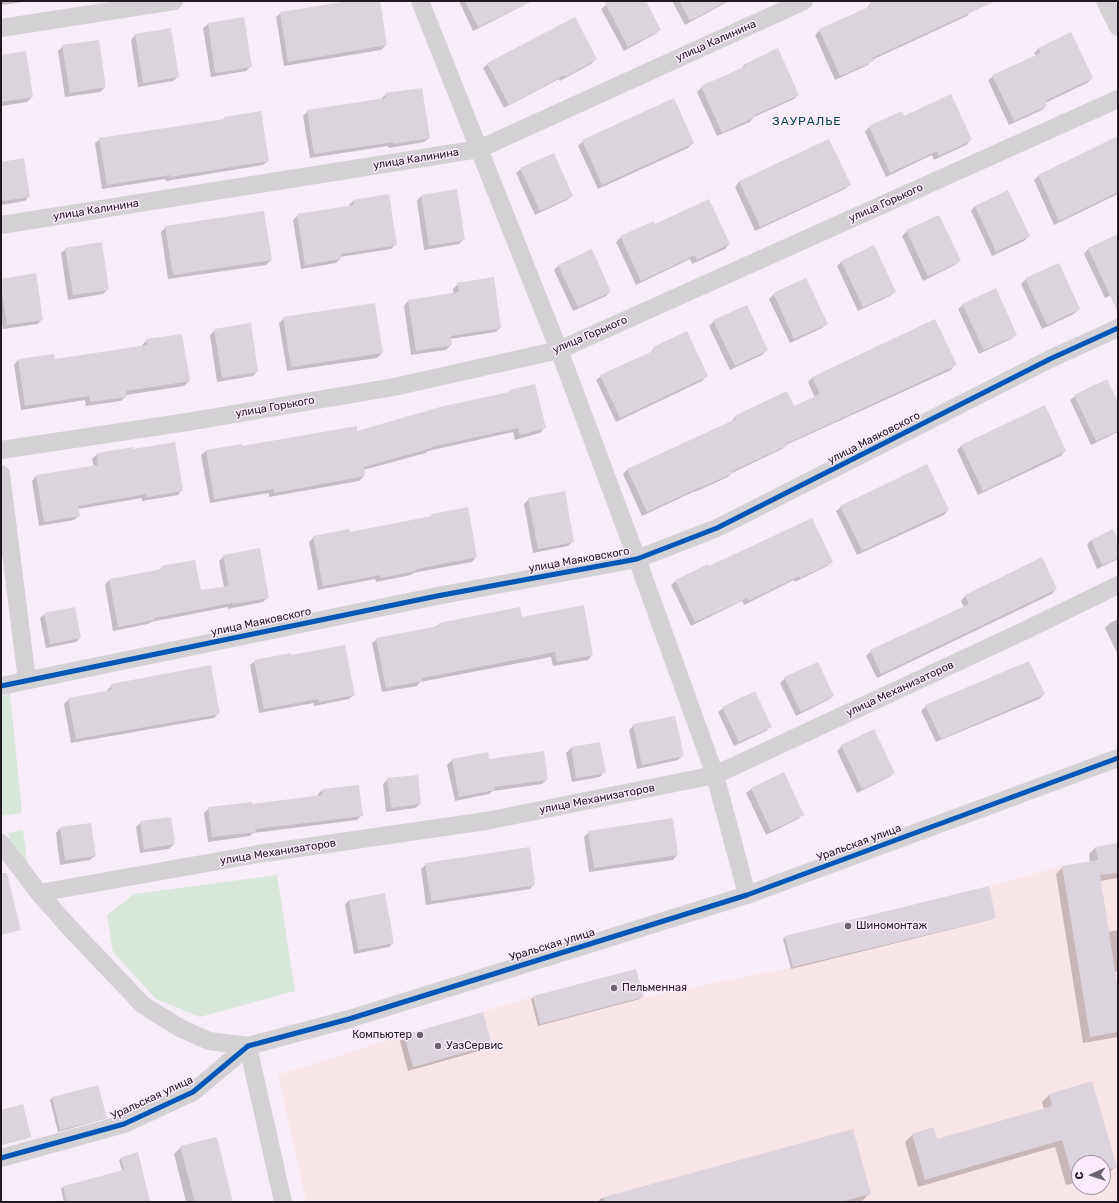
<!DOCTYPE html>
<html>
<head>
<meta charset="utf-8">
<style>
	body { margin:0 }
	#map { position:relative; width:1119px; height:1203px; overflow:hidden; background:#f7edf8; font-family:Rubik,sans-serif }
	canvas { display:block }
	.frame { position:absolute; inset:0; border:2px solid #201a20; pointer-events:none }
	.north { position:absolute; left:1071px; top:1155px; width:40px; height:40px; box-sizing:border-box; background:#fbe9fc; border:1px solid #a396a4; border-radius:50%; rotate:267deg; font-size:11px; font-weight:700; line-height:16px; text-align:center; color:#201a20 }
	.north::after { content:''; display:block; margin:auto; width:14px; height:18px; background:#6b646c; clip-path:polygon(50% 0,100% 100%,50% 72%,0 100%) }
</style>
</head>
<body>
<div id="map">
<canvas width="1119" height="1203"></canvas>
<div class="frame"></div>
<div class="north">С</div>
</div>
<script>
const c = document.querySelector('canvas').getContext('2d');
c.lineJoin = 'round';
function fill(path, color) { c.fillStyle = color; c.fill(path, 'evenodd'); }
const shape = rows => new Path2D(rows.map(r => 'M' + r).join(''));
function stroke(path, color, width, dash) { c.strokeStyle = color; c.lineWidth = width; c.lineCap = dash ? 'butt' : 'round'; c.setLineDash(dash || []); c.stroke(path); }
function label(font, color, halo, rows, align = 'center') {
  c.font = font + ' Rubik,sans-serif'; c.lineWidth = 3; c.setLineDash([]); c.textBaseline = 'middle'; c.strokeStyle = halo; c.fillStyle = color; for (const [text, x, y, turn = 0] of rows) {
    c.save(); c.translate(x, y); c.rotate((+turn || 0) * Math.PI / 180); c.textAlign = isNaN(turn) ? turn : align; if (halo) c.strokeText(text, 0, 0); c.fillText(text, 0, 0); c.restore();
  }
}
fill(shape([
	[1118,843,1118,1202,306,1202,278,1075,404,1035,413,1067,492,1045,483,1012,533,996,540,1024,644,997,793,967,996,918,989,886,1062,866,1097,860,1095,847],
	[1079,1163,1103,1163,1103,1187,1079,1187]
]), '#f9e5e8');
fill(shape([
	[10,694,22,813,1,816,1,696],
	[23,830,27,862,14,849,8,833],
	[277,875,295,991,200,1017,156,999,113,952,107,915,134,894]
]), '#d8e7d9');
fill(shape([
	[1,1,30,1,1,5],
	[349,1,379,1,386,45,381,50,284,66,276,17,281,13],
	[459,1,532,1,473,31],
	[613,1,644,1,660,30,655,34,624,51,601,9,606,5],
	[672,1,729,1,685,25],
	[876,1,993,1,971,11,967,16,872,60,868,65,835,80,815,35,820,30,866,9,870,4],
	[208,24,251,66,246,71,211,77,203,28],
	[135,35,178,77,173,81,138,87,131,40],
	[63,46,105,87,100,92,65,97,58,51],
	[1039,48,1092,78,1087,83,1045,103,1046,106,1042,110,1009,125,988,80,993,76,1036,56,1034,53],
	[778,50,798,95,794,99,754,117,750,122,717,136,697,92,702,87,741,69,745,64],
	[1,56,32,97,27,102,1,106],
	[596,59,591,64,560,81,559,79,504,108,483,68,488,64],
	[386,94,429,138,424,142,389,148,388,146,310,158,303,116,308,111,381,99],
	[902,112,904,117,971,140,966,145,934,160,932,155,886,177,865,132,869,127],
	[225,118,268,161,263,165,166,181,165,179,102,189,95,143,100,139,223,120],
	[1118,137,1118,194,1054,225,1034,180,1038,176],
	[829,140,849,185,845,189,755,231,735,187,739,182],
	[583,141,693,143,688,148,598,189,578,146],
	[1,163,29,196,25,201,1,205],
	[521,169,572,196,567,200,535,215,516,173],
	[421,196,464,239,459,244,424,250,417,201],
	[353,201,396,244,391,249,340,257,340,259,336,263,301,269,293,220,298,215,349,207,349,205],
	[975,206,1029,236,1024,241,992,256,971,211],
	[166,227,271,260,266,265,168,279,161,232],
	[907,231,960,261,955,265,923,281,902,236],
	[1118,235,1118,292,1105,298,1084,254,1088,249],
	[621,237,729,244,725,249,692,264,690,259,636,285,616,242],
	[66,249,108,289,103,294,68,300,61,253],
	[841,262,895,292,890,296,858,311,837,266],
	[559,265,610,292,606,296,573,311,554,270],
	[1026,279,1079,309,1074,314,1042,329,1021,284],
	[1,280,42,319,38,324,3,329,1,319],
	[458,284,500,328,496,332,450,339,451,345,446,350,411,355,404,306,408,301,454,294,453,289],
	[774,294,827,324,822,328,790,343,769,299],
	[963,305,1016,334,1011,339,979,354,958,309],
	[284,318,382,353,377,358,287,371,279,323],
	[934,320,955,365,951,370,786,445,782,449,732,473,728,477,695,492,695,491,642,516,623,474,627,470,731,422,735,417,794,408,815,398,808,382,812,378],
	[714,321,767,350,762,355,730,370,709,326],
	[215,330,257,371,253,376,217,382,210,335],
	[147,340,189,381,184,386,126,395,126,396,121,401,86,406,85,400,21,410,14,365,18,360,54,360,142,346,142,345],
	[654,348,706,376,702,381,616,422,596,380,601,376,650,353],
	[509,391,544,428,540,433,515,440,513,432,428,451,426,453,363,470,364,476,359,481,269,497,269,493,210,503,201,455,206,451,242,448,357,432,507,393],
	[1075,396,1118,404,1118,432,1091,445,1070,400],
	[1044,407,1065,451,1061,456,978,495,957,450,961,446],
	[132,448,182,490,178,495,142,501,142,498,78,509,79,516,74,520,39,526,32,481,36,476,94,467,92,459,97,454],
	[529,499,573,541,568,546,533,553,524,504],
	[841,507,948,510,944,515,857,555,836,511],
	[432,515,476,557,472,562,413,573,411,575,376,582,375,579,318,590,309,542,314,537,349,533,430,517],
	[1091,540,1118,543,1118,559,1097,569,1087,545],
	[224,556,268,597,263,602,228,609,228,607,151,622,148,624,113,631,105,585,109,580,158,571,162,567,200,592,224,587,219,561],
	[1041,558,1056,589,1052,594,877,678,866,656,871,651,964,607,961,601,965,596],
	[832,562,827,566,795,582,794,580,744,605,742,601,691,626,671,585,676,581,709,567],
	[45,614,80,638,76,642,46,648,40,618],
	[521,618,592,655,588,660,553,666,551,657,420,682,417,686,382,692,372,643,377,639,435,627,439,624],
	[1118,619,1118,655,1105,628,1110,623],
	[290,656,354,695,349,699,314,706,314,703,259,713,250,665,255,661],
	[785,678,833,696,828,700,796,716,780,683],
	[112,685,219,713,214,718,71,743,64,704,69,699,107,692,107,690],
	[1044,694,1039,699,936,742,921,711,926,706],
	[723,708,771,726,766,731,734,746,718,712],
	[634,725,682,756,678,760,637,769,629,730],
	[599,743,604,772,600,777,572,782,566,753,571,748],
	[842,746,894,773,889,777,857,793,837,751],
	[487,754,488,760,547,779,542,784,493,791,489,794,455,801,447,765,452,760],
	[783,773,803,814,798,819,766,835,746,793,751,789],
	[388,779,420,804,415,808,386,812,383,784],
	[322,790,362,815,357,820,253,833,250,836,208,842,204,813,209,808,251,805,318,797,317,795],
	[141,822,174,844,169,849,140,853,136,827],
	[60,828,95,856,90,860,60,865,56,833],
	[589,832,677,855,673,860,589,872,584,837],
	[1118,844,1118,878,1100,881,1108,932,1118,930,1118,971,1114,972,1118,995,1118,1037,1083,1043,1056,874,1063,867,1090,862,1089,854,1096,847],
	[426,864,534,884,530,889,426,905,421,869],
	[349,900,393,943,389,947,354,954,345,905],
	[995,917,993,919,791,969,783,939,785,937],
	[534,997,642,997,640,999,538,1026,531,999],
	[405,1036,491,1044,486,1049,408,1071,400,1041],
	[1091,1082,1116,1166,1109,1173,1103,1175,1103,1163,1079,1163,1079,1182,1066,1185,1055,1147,918,1187,905,1142,912,1135,933,1129,936,1140,1044,1109,1042,1102,1049,1095],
	[98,1086,106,1117,104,1119,58,1132,50,1100,52,1098],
	[1,1111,30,1136,28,1138,1,1145],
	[852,1131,869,1194,861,1202,598,1202,600,1199],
	[181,1147,232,1202,186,1202,174,1154],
	[121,1158,149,1202,64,1202,61,1189,63,1187,122,1171,119,1160]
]), '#0003');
fill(shape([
	[350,1,380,1,387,45,288,62,280,12],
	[465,1,532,1,478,27],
	[604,1,646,1,661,30,628,47],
	[679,1,727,1,690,21],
	[869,1,996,1,872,58,874,61,840,76,819,29,871,6],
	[244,17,252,67,215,73,208,23],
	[575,17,597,59,565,77,564,75,509,105,487,63],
	[171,28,179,77,143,83,135,34],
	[1071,32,1093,78,1045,101,1047,106,1014,121,992,75,1041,53,1038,48],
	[99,40,106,87,70,93,62,45],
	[778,48,799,95,755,115,755,117,722,133,701,86,746,66,745,64],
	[26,51,33,97,1,102,1,55],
	[422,88,430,138,393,144,393,142,314,154,307,110,386,98,385,93],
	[951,94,972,140,939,156,937,151,890,173,869,126,902,111,904,116],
	[674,98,694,143,602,185,582,140],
	[261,111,269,161,170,177,170,175,107,185,99,138,225,119,224,117],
	[1118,136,1118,192,1059,221,1038,175],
	[829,139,851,185,760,227,739,181],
	[554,153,573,196,540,211,520,168],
	[24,158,30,197,3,201,1,191,1,162],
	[457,189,465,240,429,246,421,195],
	[1008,190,1030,236,996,252,975,206],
	[389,194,397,245,341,254,341,259,305,265,297,214,354,205,353,200],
	[709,199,730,244,697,260,695,255,641,281,620,236,654,221,655,224],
	[264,211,272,260,173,275,165,226],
	[939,215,961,261,928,277,906,230],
	[1118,234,1118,313,1088,248],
	[102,242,109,290,73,295,65,248],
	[874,245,896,292,863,307,841,261],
	[592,249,611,292,578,307,558,265],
	[1059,263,1080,309,1047,325,1025,278],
	[36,273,43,320,7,325,1,287,1,279],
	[494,277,501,328,451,336,452,345,416,351,408,300,459,292,457,283],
	[806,278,828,324,794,339,773,293],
	[996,288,1017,335,984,350,962,304],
	[375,303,383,353,291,367,283,317],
	[747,305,768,350,735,366,713,320],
	[935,319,957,365,788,443,788,445,732,471,733,473,700,488,700,487,647,512,627,469,736,419,734,416,787,391,794,406,820,394,812,377],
	[251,323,258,372,222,378,214,329],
	[687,331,708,376,620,418,600,375,655,350,653,347],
	[182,334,190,381,126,391,127,397,90,402,89,396,25,406,18,359,54,354,55,359,147,345,146,339],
	[1107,379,1118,402,1118,431,1096,441,1074,395],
	[535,384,546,428,520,435,518,428,431,447,432,448,364,467,365,476,274,493,273,489,214,499,206,450,242,444,242,446,357,426,357,431,440,407,509,392,509,390],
	[1045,405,1066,451,983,491,961,445],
	[175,442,183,491,147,497,146,494,78,506,80,516,44,522,36,475,98,465,97,453,133,447,133,449],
	[927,464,949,510,862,551,840,506],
	[565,491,574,542,538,549,528,498],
	[468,507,477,557,416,569,416,571,380,578,380,575,323,586,313,536,349,529,350,532,432,516,432,514],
	[812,518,833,562,800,578,799,576,748,601,747,598,695,622,675,580,708,564,709,566],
	[1113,529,1118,540,1118,558,1102,565,1091,540],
	[260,548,269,598,233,604,232,603,154,618,154,620,118,627,109,579,162,569,161,566,195,560,201,590,229,586,223,555],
	[1042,557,1057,589,881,674,870,650,969,604,965,595],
	[584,605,593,655,557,662,555,652,422,678,422,681,386,688,376,638,439,626,439,623,520,607,522,617],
	[75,607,81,638,50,644,44,613],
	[345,645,355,695,319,702,318,699,264,709,254,660,291,653,291,655],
	[1029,661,1045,694,941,739,925,705],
	[818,662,834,696,801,712,784,677],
	[211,665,220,714,76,739,68,698,112,690,111,684],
	[755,691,772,727,739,742,722,707],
	[675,716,684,756,642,765,633,724],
	[874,729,895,773,862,789,841,745],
	[600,742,606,773,576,778,571,747],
	[544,751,548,780,494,787,495,790,459,797,452,759,488,752,489,759],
	[784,772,804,815,771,831,751,788],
	[418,775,421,804,391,808,387,778],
	[359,785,363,816,255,829,256,832,212,837,208,807,252,802,252,804,322,795,322,789],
	[171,817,175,844,144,849,140,821],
	[673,818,678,855,594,868,588,831],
	[91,823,96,856,65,860,60,827],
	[1118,843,1118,873,1100,875,1118,989,1118,1032,1090,1037,1062,866,1098,860,1095,847],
	[530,847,535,885,431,901,425,863],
	[1,873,7,873,21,930,1,935],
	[989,886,996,918,793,967,785,936],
	[385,893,394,943,358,950,349,900],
	[636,969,644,997,540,1024,533,996],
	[483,1012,492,1045,413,1067,404,1035],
	[1092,1081,1117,1167,1103,1171,1103,1163,1079,1163,1079,1177,1073,1179,1062,1140,925,1180,912,1134,934,1127,937,1139,1052,1106,1049,1094],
	[98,1085,107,1118,60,1130,52,1097],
	[23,1104,31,1137,1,1145,1,1110],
	[853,1129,871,1194,840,1202,604,1202,604,1197],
	[217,1137,233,1202,195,1202,180,1146],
	[138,1152,150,1202,67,1202,63,1186,124,1170,121,1157]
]), '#dbd4dc');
stroke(shape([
	[420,1,559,350,637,559,715,775,747,895],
	[1105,1,1118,27],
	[1,28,174,1],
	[1,225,479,149,804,1],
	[1,450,187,422,394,387,559,350,1118,99],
	[1,474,27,680],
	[1,686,437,596,637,559,717,528,1050,359,1118,328],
	[1,843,39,893,68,926,143,1005,180,1028,209,1041,248,1046],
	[39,893,258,854,486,821,715,775,1026,630,1118,585],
	[248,1046,283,1202],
	[1,1158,124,1124,193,1092,248,1046,349,1019,747,895,1118,758]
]), '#d3d1d3', 18);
stroke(shape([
	[1,686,437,596,637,559,717,528,1050,359,1118,328],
	[1,1158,124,1124,193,1092,248,1046,349,1019,747,895,1118,758]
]), '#0057b8', 5);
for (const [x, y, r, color] of [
	[848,926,4,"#6b646c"],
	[614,988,4,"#6b646c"],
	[420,1035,4,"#6b646c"],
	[438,1046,4,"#6b646c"]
]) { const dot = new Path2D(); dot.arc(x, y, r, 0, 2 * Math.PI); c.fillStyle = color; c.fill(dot); stroke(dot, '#fbe9fc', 1.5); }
label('11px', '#201a20', '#fbe9fc', [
	["улица Калинина",716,41,-24],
	["улица Калинина",416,159,-9],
	["улица Горького",886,203,-24],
	["улица Калинина",96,210,-9],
	["улица Горького",590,335,-23],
	["улица Горького",275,407,-10],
	["улица Маяковского",874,438,-27],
	["улица Маяковского",579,560,-10],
	["улица Маяковского",261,622,-12],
	["улица Механизаторов",900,689,-25],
	["улица Механизаторов",597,799,-11],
	["Уральская улица",859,843,-20],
	["улица Механизаторов",278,852,-9],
	["Уральская улица",552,945,-17],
	["Уральская улица",152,1098,-25]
]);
label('11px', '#201a20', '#fbe9fc', [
	["Шиномонтаж",856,926],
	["Пельменная",622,988],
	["Компьютер",412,1035,"right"],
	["УазСервис",446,1046]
], 'left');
c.letterSpacing = '1px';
label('12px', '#084948', '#fbe9fc', [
	["ЗАУРАЛЬЕ",807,122]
]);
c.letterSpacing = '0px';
</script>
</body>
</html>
